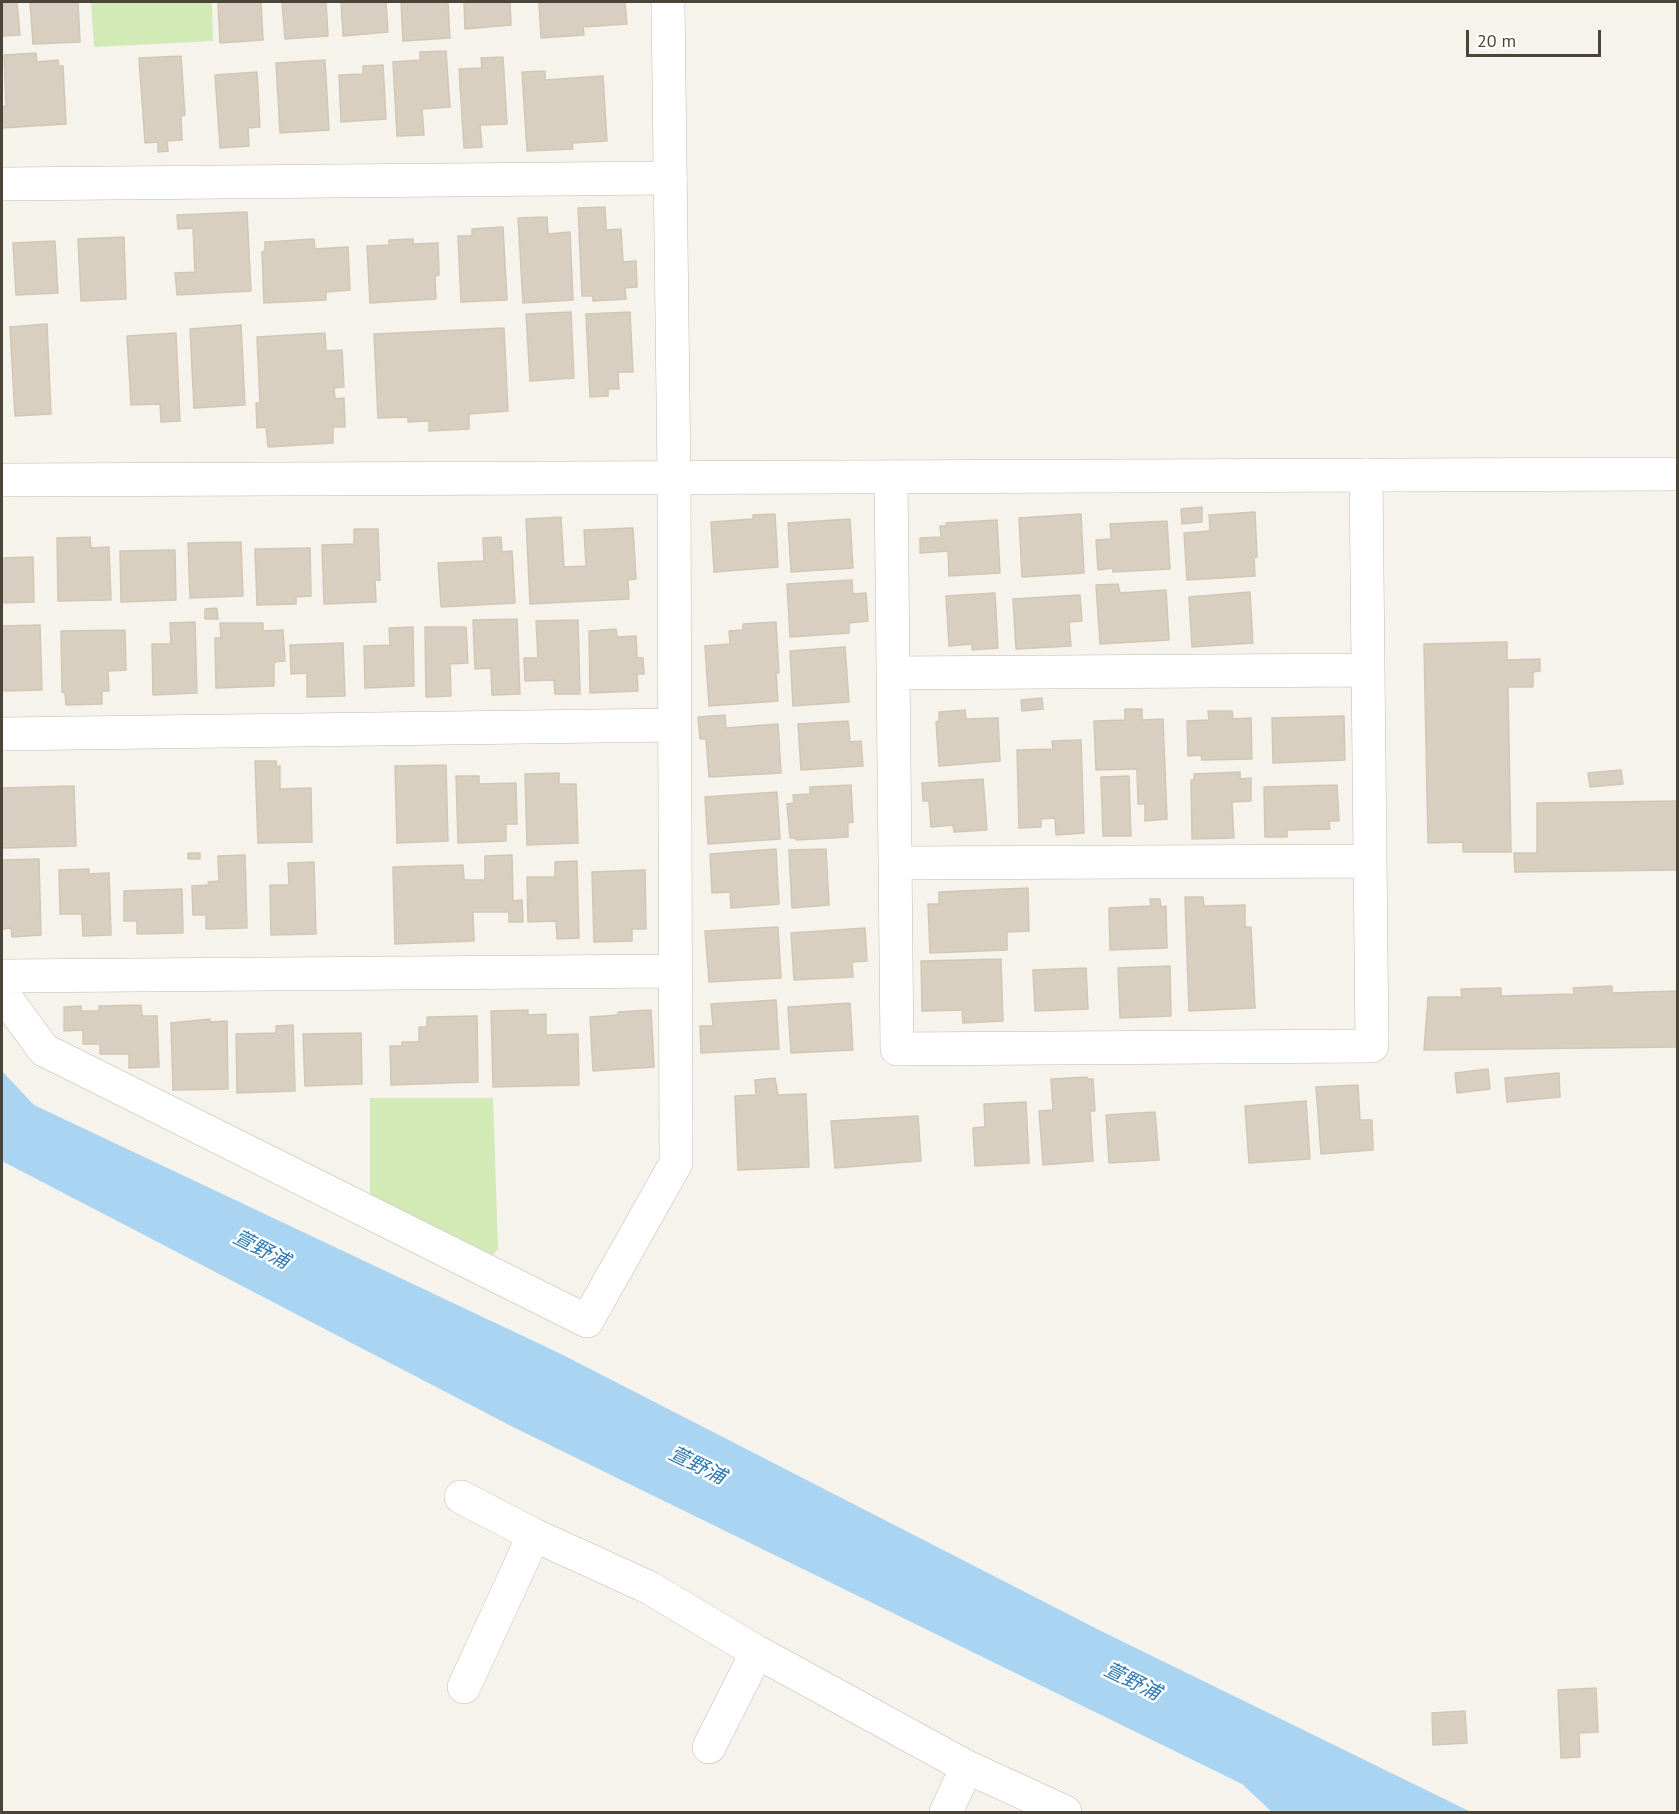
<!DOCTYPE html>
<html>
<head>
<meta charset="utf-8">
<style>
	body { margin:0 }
	#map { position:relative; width:1679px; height:1814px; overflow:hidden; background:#f6f3ec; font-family:"PT Sans",sans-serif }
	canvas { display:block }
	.frame { position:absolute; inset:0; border:3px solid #4b4439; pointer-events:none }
	.scale { position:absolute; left:1466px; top:30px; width:135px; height:27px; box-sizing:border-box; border:3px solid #4b4439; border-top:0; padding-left:8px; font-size:18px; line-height:21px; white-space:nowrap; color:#4b4439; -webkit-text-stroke:4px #fff; paint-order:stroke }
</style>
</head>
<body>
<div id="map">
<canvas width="1679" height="1814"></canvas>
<div class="frame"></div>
<div class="scale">20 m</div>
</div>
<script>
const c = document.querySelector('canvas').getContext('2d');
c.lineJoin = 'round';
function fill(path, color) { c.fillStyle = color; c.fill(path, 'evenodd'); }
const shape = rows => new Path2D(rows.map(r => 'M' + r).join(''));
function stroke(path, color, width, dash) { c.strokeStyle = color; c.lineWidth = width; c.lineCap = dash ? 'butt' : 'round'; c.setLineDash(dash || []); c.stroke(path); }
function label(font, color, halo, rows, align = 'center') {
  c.font = font + ' "PT Sans","Noto Sans JP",sans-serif'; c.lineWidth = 5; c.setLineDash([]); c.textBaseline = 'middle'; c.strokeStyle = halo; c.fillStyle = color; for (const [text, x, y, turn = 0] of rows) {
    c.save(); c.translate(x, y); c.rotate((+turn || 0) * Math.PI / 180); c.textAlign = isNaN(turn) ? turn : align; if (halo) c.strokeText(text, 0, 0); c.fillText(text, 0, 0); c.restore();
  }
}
fill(shape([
	[91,2,212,2,213,41,94,47],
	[370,1098,493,1098,498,1249,491,1257,370,1194]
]), '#d2eab5');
fill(shape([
	[2,1071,34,1105,559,1353,1101,1631,1471,1812,1272,1812,1242,1784,513,1427,2,1161]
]), '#a9d4f2');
const building = shape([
	[2,2,17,2,20,35,2,36,2,2],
	[30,2,78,2,80,42,33,44,30,2],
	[218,2,261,2,263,40,220,43,218,2],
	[282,2,326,2,328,36,285,39,282,2],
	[341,2,386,2,388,32,343,36,341,2],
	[401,2,448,2,450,38,403,41,401,2],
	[464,2,510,2,511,25,465,29,464,2],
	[539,2,625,2,627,24,583,27,584,35,541,38,539,2],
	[446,51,450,107,422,109,424,135,397,136,393,62,420,60,420,52,446,51],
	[36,53,37,62,58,60,59,66,63,66,66,124,2,128,2,107,6,106,4,55,36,53],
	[181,56,185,115,181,116,182,140,167,141,168,151,158,152,158,142,145,143,139,58,181,56],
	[503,57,507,124,480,125,482,147,464,148,459,69,482,68,481,58,503,57],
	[325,60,329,130,280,133,276,63,325,60],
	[383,65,386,119,341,122,339,75,363,74,363,66,383,65],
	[545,71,545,80,603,76,607,141,572,143,573,149,527,151,522,72,545,71],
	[257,72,260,127,248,128,249,146,220,148,215,75,257,72],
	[605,207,606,230,621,229,623,262,636,261,637,287,625,288,626,299,593,301,593,296,582,296,578,208,605,207],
	[247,212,251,291,177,295,175,273,195,272,193,228,178,229,177,215,247,212],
	[547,217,548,234,570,232,573,300,523,303,518,218,547,217],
	[503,227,507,300,461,302,458,236,472,236,472,229,503,227],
	[124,237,126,299,81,301,78,239,124,237],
	[314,239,315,249,348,247,350,290,326,292,326,300,264,303,262,252,265,251,265,242,314,239],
	[413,239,413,244,438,243,439,275,435,276,436,299,370,303,367,246,389,245,389,240,413,239],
	[55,241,58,293,16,295,13,243,55,241],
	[571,312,574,378,530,381,526,314,571,312],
	[630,312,633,372,618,372,619,389,608,389,608,396,590,397,586,314,630,312],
	[47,324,51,414,15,416,10,327,47,324],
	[241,325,245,405,194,408,190,329,241,325],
	[504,328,508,411,469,414,469,429,429,431,429,421,408,422,408,417,378,418,374,334,504,328],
	[176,333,180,421,161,422,160,404,131,405,127,336,176,333],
	[325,333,326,351,342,350,344,387,334,388,335,399,344,398,345,427,333,427,333,443,268,447,266,427,257,428,256,403,260,403,257,337,325,333],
	[1202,507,1202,522,1182,524,1181,509,1202,507],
	[1255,512,1257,557,1254,558,1255,576,1187,580,1184,533,1210,531,1209,515,1255,512],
	[775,514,778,567,714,572,711,522,753,519,753,515,775,514],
	[1081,514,1084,573,1022,577,1019,518,1081,514],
	[561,517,564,567,586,566,584,530,633,528,636,579,628,580,629,599,530,604,526,519,561,517],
	[850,519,853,568,791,572,788,523,850,519],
	[997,520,1000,573,949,576,948,551,920,553,920,538,941,537,940,526,946,526,946,523,997,520],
	[1167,521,1170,569,1113,572,1113,568,1098,570,1096,540,1111,539,1110,524,1167,521],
	[354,529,378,529,380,580,375,580,376,602,324,604,322,545,354,544,354,529],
	[90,537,91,548,109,547,111,600,58,601,57,538,90,537],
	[501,537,502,552,512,551,515,603,441,607,438,563,484,561,483,538,501,537],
	[241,542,243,596,190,598,188,543,241,542],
	[310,548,311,596,296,597,296,604,257,605,255,549,310,548],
	[175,550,176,600,121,602,120,551,175,550],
	[33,557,34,602,2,603,2,558,33,557],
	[852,580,853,594,866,593,868,621,849,623,849,633,790,637,787,584,852,580],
	[1118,584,1120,593,1166,590,1169,640,1100,644,1096,585,1118,584],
	[1250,592,1253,643,1192,647,1189,597,1250,592],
	[995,593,998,648,972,650,972,644,949,646,946,596,995,593],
	[1080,595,1082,621,1069,622,1071,646,1016,649,1013,599,1080,595],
	[217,608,218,619,205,619,205,609,217,608],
	[517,619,520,694,492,695,491,668,475,669,473,620,517,619],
	[578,620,580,694,555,694,554,680,525,681,524,658,538,658,536,621,578,620],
	[195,622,197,693,153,695,152,644,171,644,170,623,195,622],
	[776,622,779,673,776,673,778,701,709,706,705,646,730,644,729,631,743,630,743,624,776,622],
	[220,623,263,623,263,631,283,630,285,661,274,662,274,686,216,688,215,638,221,638,220,623],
	[40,625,42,690,2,691,2,626,40,625],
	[413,627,414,686,365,688,364,646,390,645,389,628,413,627],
	[425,627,466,627,468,663,450,664,451,696,426,697,425,627],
	[616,629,617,637,636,636,637,658,643,658,644,674,637,674,638,691,590,693,589,631,616,629],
	[125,630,126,670,108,671,109,691,102,691,102,704,66,705,65,693,62,692,61,631,125,630],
	[1507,642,1507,660,1540,659,1540,671,1533,672,1533,687,1508,687,1511,852,1463,852,1463,842,1428,843,1424,644,1507,642],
	[343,643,345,696,307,697,307,673,291,674,290,645,343,643],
	[845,647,849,702,793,706,790,651,845,647],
	[1042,698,1043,709,1022,711,1021,700,1042,698],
	[1125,709,1142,709,1142,720,1163,719,1167,819,1145,821,1145,804,1138,804,1137,769,1096,770,1094,721,1125,720,1125,709],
	[965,710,966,719,998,718,1000,761,939,766,936,722,939,721,939,712,965,710],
	[1208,711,1232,711,1233,719,1251,718,1252,759,1202,760,1201,755,1188,756,1187,721,1209,720,1208,711],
	[725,715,726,728,778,724,781,773,709,777,706,739,700,739,698,717,725,715],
	[1344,716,1345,760,1273,763,1272,718,1344,716],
	[848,721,850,742,861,741,863,766,801,770,798,724,848,721],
	[1081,740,1084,833,1056,835,1055,818,1041,819,1041,827,1019,828,1017,750,1053,749,1052,741,1081,740],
	[255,761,276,761,277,767,280,766,280,789,311,788,312,842,258,843,255,761],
	[446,765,448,841,397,843,395,766,446,765],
	[1621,770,1623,784,1590,787,1588,773,1621,770],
	[1240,772,1240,779,1251,778,1251,801,1232,802,1234,838,1192,839,1191,780,1194,780,1194,774,1240,772],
	[559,773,559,784,576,784,578,843,527,845,525,774,559,773],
	[456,776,479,776,479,784,516,783,517,824,506,824,506,841,458,843,456,776],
	[1129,776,1131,836,1103,836,1101,777,1129,776],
	[983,779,987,830,954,832,953,825,931,827,929,801,923,801,922,783,983,779],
	[851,785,853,822,848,823,848,837,796,840,796,838,790,838,787,804,794,803,793,795,810,794,810,787,851,785],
	[1337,785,1339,821,1329,821,1330,829,1287,830,1287,837,1265,837,1264,787,1337,785],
	[74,786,76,846,2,848,2,788,74,786],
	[777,792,780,839,708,844,705,797,777,792],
	[1678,801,1678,870,1515,872,1514,853,1537,853,1537,803,1678,801],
	[776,849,779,904,731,908,730,892,712,893,710,854,776,849],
	[826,849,829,905,792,908,789,850,826,849],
	[188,853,200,853,200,859,188,859,188,853],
	[245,855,247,928,206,929,206,915,193,915,192,886,209,885,208,882,219,881,218,856,245,855],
	[512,855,513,901,522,900,523,922,509,922,509,912,473,912,474,941,395,944,393,867,463,865,464,880,485,880,485,856,512,855],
	[39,859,41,935,12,937,11,928,2,929,2,860,39,859],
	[577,861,579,938,557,939,556,921,528,922,527,877,555,877,555,862,577,861],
	[314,862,316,934,271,935,270,885,289,885,288,863,314,862],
	[89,869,89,874,109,873,111,935,83,936,82,914,60,914,59,870,89,869],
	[645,870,646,929,632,929,632,941,594,942,592,872,645,870],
	[1028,888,1029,931,1007,932,1007,950,930,953,928,904,939,904,939,892,1028,888],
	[182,889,183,933,137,934,137,921,124,921,124,891,182,889],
	[1185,897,1203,897,1204,906,1245,905,1245,927,1251,927,1255,1008,1189,1011,1185,897],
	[1150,899,1160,899,1161,907,1166,906,1167,948,1110,950,1109,908,1151,906,1150,899],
	[778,927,781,978,709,982,705,931,778,927],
	[865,928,867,961,852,962,853,977,794,980,791,933,865,928],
	[1001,959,1003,1021,963,1023,962,1010,922,1011,921,961,1001,959],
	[1170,966,1171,1016,1120,1018,1118,968,1170,966],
	[1086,968,1088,1009,1035,1011,1033,970,1086,968],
	[1612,986,1612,993,1678,991,1678,1047,1424,1050,1428,997,1462,997,1461,989,1501,988,1501,996,1574,994,1573,988,1612,986],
	[776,1000,779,1049,701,1053,700,1026,713,1026,711,1004,776,1000],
	[850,1003,853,1050,791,1053,788,1007,850,1003],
	[141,1005,142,1016,157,1016,159,1067,129,1068,129,1054,100,1054,100,1044,83,1044,83,1030,64,1031,64,1007,81,1006,81,1011,99,1011,99,1006,141,1005],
	[528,1010,528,1015,546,1014,546,1035,578,1034,579,1085,493,1087,491,1011,528,1010],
	[651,1010,654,1067,593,1071,590,1017,618,1015,618,1012,651,1010],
	[477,1016,478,1082,391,1085,390,1046,402,1046,402,1042,419,1042,419,1027,427,1027,427,1017,477,1016],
	[210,1019,210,1022,227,1021,228,1089,173,1090,171,1023,210,1019],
	[293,1025,295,1091,237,1093,236,1034,276,1033,276,1026,293,1025],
	[361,1033,362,1084,305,1086,303,1034,361,1033],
	[1488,1069,1490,1089,1457,1093,1455,1073,1488,1069],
	[1559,1073,1560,1097,1507,1102,1505,1078,1559,1073],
	[1087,1077,1088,1079,1093,1079,1095,1111,1090,1111,1093,1161,1043,1165,1039,1111,1053,1110,1051,1079,1087,1077],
	[775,1078,778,1095,806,1094,809,1167,738,1170,735,1096,756,1095,755,1080,775,1078],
	[1358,1085,1360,1120,1372,1120,1373,1150,1321,1154,1316,1087,1358,1085],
	[1306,1101,1310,1159,1249,1163,1245,1106,1306,1101],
	[1026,1102,1029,1163,975,1166,973,1128,985,1127,984,1104,1026,1102],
	[1155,1112,1159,1160,1109,1163,1106,1115,1155,1112],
	[918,1116,921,1161,835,1168,831,1121,918,1116],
	[1596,1688,1598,1732,1579,1733,1580,1757,1561,1758,1558,1690,1596,1688],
	[1465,1711,1467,1743,1433,1745,1432,1713,1465,1711]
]);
fill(building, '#d8cfc1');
stroke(building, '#d3c7b4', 1.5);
const minor = shape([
	[2,184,670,178],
	[891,477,897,1049,1372,1046,1366,475],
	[893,673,1368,670],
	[2,734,675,725],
	[895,863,1369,861],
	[2,976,676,971],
	[2,993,44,1050,587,1321,676,1163,674,477],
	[461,1497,534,1535,650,1588,757,1652,967,1767,1065,1812],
	[464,1687,534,1535],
	[709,1747,757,1652],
	[946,1812,967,1767]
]);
const tertiary = shape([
	[668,2,674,477],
	[2,480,1678,474]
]);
stroke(minor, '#c2bbae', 34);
stroke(tertiary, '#c2bbae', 34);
stroke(minor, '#fff', 33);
stroke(tertiary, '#fff', 33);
label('italic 20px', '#2e7ab2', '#fff', [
	["萱野浦",261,1250,27],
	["萱野浦",697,1466,26],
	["萱野浦",1132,1682,26]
]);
</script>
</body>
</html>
